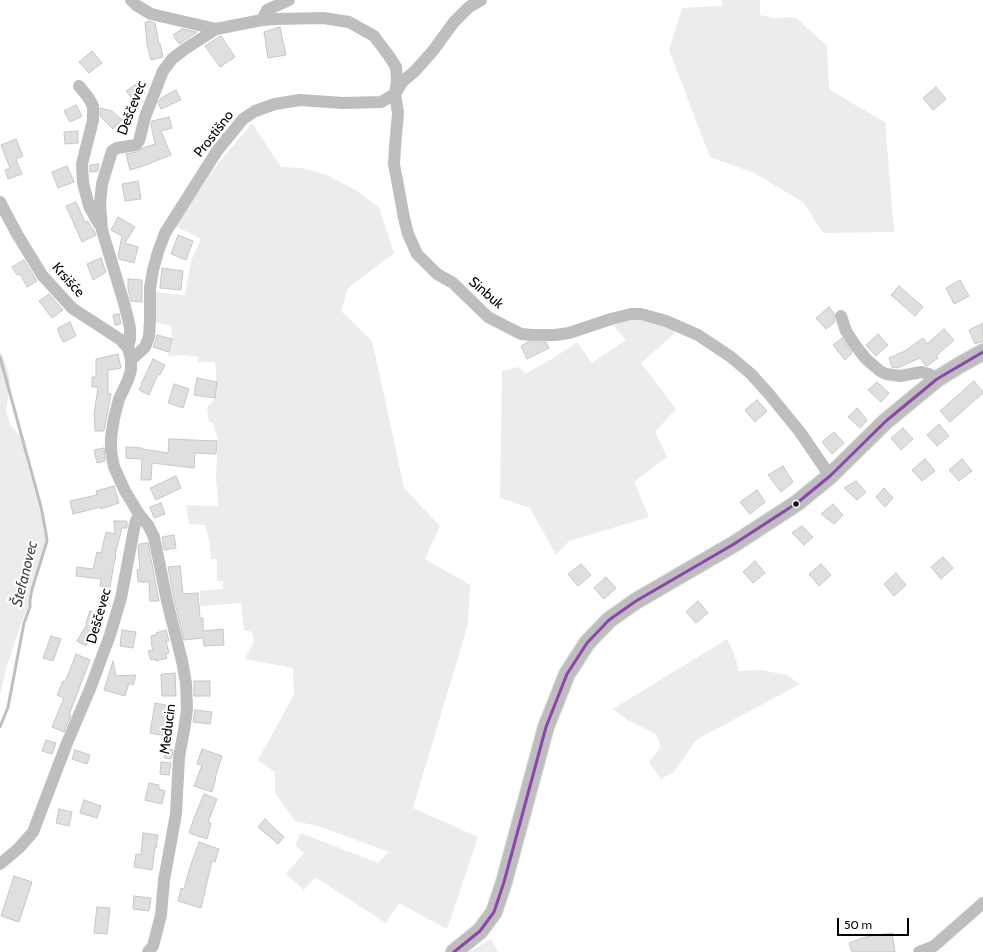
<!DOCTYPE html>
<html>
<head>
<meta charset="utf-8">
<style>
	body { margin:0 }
	#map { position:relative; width:983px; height:952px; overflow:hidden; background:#fff; font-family:Cabin,sans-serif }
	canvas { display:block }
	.scale { position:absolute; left:837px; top:918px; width:72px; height:18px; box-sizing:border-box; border:2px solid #000; border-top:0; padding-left:5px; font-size:12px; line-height:14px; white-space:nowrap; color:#000; -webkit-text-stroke:3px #fff; paint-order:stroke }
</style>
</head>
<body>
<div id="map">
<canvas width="983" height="952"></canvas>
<div class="scale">50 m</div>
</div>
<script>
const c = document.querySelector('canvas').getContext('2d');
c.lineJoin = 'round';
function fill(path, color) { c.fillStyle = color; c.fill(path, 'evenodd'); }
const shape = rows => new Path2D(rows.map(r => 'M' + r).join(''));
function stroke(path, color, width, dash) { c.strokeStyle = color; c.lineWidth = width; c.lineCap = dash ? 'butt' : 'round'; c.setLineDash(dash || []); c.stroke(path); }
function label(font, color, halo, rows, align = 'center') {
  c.font = font + ' Cabin,sans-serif'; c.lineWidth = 4; c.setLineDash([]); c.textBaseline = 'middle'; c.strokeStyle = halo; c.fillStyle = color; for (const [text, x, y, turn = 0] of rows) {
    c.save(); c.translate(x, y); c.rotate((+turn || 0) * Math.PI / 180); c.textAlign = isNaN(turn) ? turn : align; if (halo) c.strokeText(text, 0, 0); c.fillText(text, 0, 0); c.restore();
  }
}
fill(shape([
	[722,0,760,0,760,15,773,18,795,17,827,46,829,89,850,102,885,122,894,232,823,233,803,202,754,173,710,157,669,50,682,8,722,6],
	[252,123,281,167,301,168,327,175,357,191,379,208,394,253,348,288,341,311,372,341,390,422,404,488,440,526,425,559,470,585,468,624,413,808,478,837,447,929,399,903,386,923,315,877,304,890,286,874,304,853,295,845,301,833,378,863,389,852,321,827,295,821,275,793,275,772,258,760,294,695,293,668,245,659,254,641,252,632,244,630,241,603,200,606,200,591,223,589,223,581,217,581,217,559,211,559,210,543,205,525,189,524,186,505,219,506,216,480,218,438,212,422,209,422,207,407,214,400,216,393,216,372,215,362,198,362,199,357,184,355,168,356,172,341,171,326,153,322,154,292,185,295,191,261,201,239,175,226,217,165],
	[646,318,667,325,675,333,641,363,676,409,655,432,667,457,634,482,649,517,569,541,556,555,530,508,500,498,502,371,519,367,525,374,552,359,577,342,592,363,626,340,613,325,629,320],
	[0,351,4,359,8,371,10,381,6,411,11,426,25,441,26,460,39,507,45,531,45,542,31,586,28,599,28,607,22,621,6,669,0,695],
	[727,639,734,653,739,671,761,670,787,675,800,684,696,740,674,772,661,779,649,762,661,747,656,734,627,720,613,709],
	[491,939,498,952,469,952]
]), '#ececec');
stroke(shape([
	[0,357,41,507,46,533,47,541,32,589,30,600,30,607,24,623,8,707,0,727]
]), '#bfbfbf', 3);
const building = shape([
	[149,21,155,23,159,44,160,44,163,57,151,60,147,44,145,22,149,21],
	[280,27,286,55,268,58,264,32,280,27],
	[182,29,197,32,179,44,173,35,182,29],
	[220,36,221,36,235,57,220,67,205,46,220,36],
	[92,51,102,63,89,73,79,62,92,51],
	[138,83,145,93,133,100,126,91,138,83],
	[936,87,946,99,933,110,923,98,936,87],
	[176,90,181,100,161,109,158,103,161,98,176,90],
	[76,105,82,116,70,122,64,111,76,105],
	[100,108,112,111,122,120,113,129,100,116,100,108],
	[169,117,172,128,161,131,171,155,143,166,130,170,126,154,137,152,143,148,155,144,151,125,152,121,169,117],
	[78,131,78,143,65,144,64,132,78,131],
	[16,139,23,156,16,159,22,174,8,179,5,170,10,168,1,145,16,139],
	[99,164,98,171,90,172,90,165,99,164],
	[67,166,74,182,58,188,52,172,67,166],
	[138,181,141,199,125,201,122,184,138,181],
	[76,202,85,222,88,221,92,229,93,229,94,230,96,235,82,242,66,206,76,202],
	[118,217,135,227,125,243,138,247,134,263,119,259,118,256,122,236,111,230,118,217],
	[178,235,193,241,186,260,171,254,178,235],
	[101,258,106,272,93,280,87,264,101,258],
	[24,260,37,281,27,287,20,274,17,275,12,267,24,260],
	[162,268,183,271,181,290,160,288,162,268],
	[128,279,142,280,142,302,131,301,128,289,128,279],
	[960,280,969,296,954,304,946,288,960,280],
	[899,286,923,307,915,316,891,295,899,286],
	[49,294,63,310,52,318,39,301,49,294],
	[829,307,834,313,834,318,835,322,826,329,816,318,829,307],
	[119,314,121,324,115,325,113,315,119,314],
	[70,322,76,336,63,342,58,331,58,328,70,322],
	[983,323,983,341,975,344,969,330,983,323],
	[944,329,954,340,936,356,938,358,927,366,925,365,920,358,897,368,892,367,889,358,905,351,923,338,927,344,944,329],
	[878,334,888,345,876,356,866,345,878,334],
	[157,335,172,339,169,352,153,347,156,340,157,335],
	[842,338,852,353,845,360,833,345,842,338],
	[528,342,546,342,549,348,527,359,521,346,528,342],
	[118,354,121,368,108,370,108,393,111,394,104,431,95,431,94,414,98,387,92,387,92,377,96,377,96,359,118,354],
	[153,359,165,365,160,375,158,374,149,395,139,390,142,384,141,384,153,359],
	[197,378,217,382,215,398,194,395,197,378],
	[974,381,983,392,983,393,950,422,940,411,974,381],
	[877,382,889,393,881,402,868,390,877,382],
	[174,384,189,389,183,408,168,403,174,384],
	[757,400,767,411,755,422,745,410,757,400],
	[857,408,867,420,860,428,848,417,857,408],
	[939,424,949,436,937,446,927,435,939,424],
	[903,428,913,439,901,450,891,438,903,428],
	[834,432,844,443,832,454,822,442,834,432],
	[169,439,217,441,216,454,195,453,194,468,152,463,151,480,141,480,142,459,126,458,126,447,142,448,142,449,168,453,169,439],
	[104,448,105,461,97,463,94,450,104,448],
	[925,459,935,471,922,481,912,470,925,459],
	[962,459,972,471,959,481,949,470,962,459],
	[783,466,793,482,781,492,768,475,783,466],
	[176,476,181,488,156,500,150,488,176,476],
	[856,481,866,492,857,500,844,488,856,481],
	[114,486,119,503,101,509,101,507,73,514,70,501,97,495,96,491,114,486],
	[884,488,893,498,885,507,876,497,884,488],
	[757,490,765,502,750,514,740,502,757,490],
	[161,503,165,514,154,518,150,507,161,503],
	[833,504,843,515,834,524,821,514,833,504],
	[114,521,127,521,127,528,122,528,115,555,116,555,113,569,110,587,100,586,101,579,76,576,77,567,93,569,97,552,101,553,106,532,115,534,114,521],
	[802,526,813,537,804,545,792,533,802,526],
	[174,535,176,548,164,550,162,537,174,535],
	[148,543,159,601,150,601,149,582,138,582,137,570,140,569,138,547,139,544,148,543],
	[943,557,953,568,941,579,931,567,943,557],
	[755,561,765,573,753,583,743,572,755,561],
	[581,564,591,575,578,586,568,574,581,564],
	[821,564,831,575,819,586,809,574,821,564],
	[180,566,183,594,198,593,200,618,203,618,203,631,223,629,224,645,204,646,203,638,184,640,174,599,168,567,180,566],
	[896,573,906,585,894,596,884,584,896,573],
	[606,577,616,588,604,599,594,588,606,577],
	[698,601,708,613,696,623,686,612,698,601],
	[90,611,101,616,96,629,86,646,77,641,87,624,86,623,90,611],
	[122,630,136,632,133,648,120,646,122,630],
	[166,630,169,641,166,641,169,653,166,654,167,658,156,661,156,659,151,660,148,651,153,650,151,643,152,642,151,636,156,635,156,633,166,630],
	[51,636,61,639,53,661,43,658,51,636],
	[76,654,90,660,69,715,71,715,64,732,52,727,64,698,57,695,63,681,65,682,76,654],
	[113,661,116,676,136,675,133,685,129,683,125,696,104,690,113,661],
	[175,673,176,696,162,696,161,674,175,673],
	[194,681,210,681,210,696,194,696,194,681],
	[155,703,176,707,171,737,150,733,155,703],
	[195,710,212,712,210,724,193,722,195,710],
	[46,740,56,743,52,754,42,751,46,740],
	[166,749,173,750,171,759,164,758,166,749],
	[202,749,222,756,215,778,216,778,212,792,194,786,202,765,197,764,202,749],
	[75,750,90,755,87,764,72,759,75,750],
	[161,762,171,763,169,775,160,774,161,762],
	[149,783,159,785,159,789,165,791,162,804,145,800,149,783],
	[204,794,217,799,208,822,211,823,207,839,189,833,194,818,204,794],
	[84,800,101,806,97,818,80,813,84,800],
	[59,809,72,812,69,826,56,823,59,809],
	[265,819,284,837,278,844,258,827,265,819],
	[143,833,158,835,156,848,155,847,152,870,134,867,136,854,141,855,143,833],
	[199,842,219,849,215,862,212,861,201,908,178,901,181,888,184,889,190,867,199,842],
	[14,876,32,882,19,922,1,916,14,876],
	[134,896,151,898,149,911,133,909,134,896],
	[97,907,110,908,107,934,94,933,97,907],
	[892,933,895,952,852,952,849,943,865,937,892,933]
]);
fill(building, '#dfdfdf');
stroke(building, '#c7c7c7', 1);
const major = shape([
	[454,952,480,931,494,912,504,882,546,727,567,674,587,643,609,620,636,601,734,544,797,503,830,476,886,421,937,379,958,366,983,352]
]);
stroke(major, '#dbdbdb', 18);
stroke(shape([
	[131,0,136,5,151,14,216,29],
	[262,20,267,10,289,0],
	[79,86,88,97,93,106,93,120,82,164,83,183,89,206,99,224],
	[0,202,17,234,42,275,72,308,121,340,128,348,131,360,131,370,128,380,119,399,114,418,111,438,111,451,114,467,125,491,139,514,148,525,154,537,167,601,182,661,186,683,187,710,184,730,179,757,176,814,164,880,161,915,153,946,148,952],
	[841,316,846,331,855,345,866,359,880,371,886,374,900,376,922,372,929,374,937,379],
	[128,348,130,339,130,328,128,319,124,303,102,230,100,203,102,184,112,151,117,148,136,145,139,141,145,117,163,71,172,59,185,49,216,29,262,20,275,19,323,18,349,22,374,36,389,56,396,67,397,80,395,94,398,113,395,147,394,164,397,180,404,218,408,234,417,254,437,274,453,283,488,317,521,334,532,335,555,335,569,333,611,319,631,314,641,314,666,321,698,335,731,357,751,374,769,394,800,432,830,476],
	[131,360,145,347,149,337,150,320,150,288,153,270,158,252,165,233,217,151,243,119,255,111,275,104,300,100,343,103,381,102,395,94,403,81,414,72,432,52,454,22,469,7,481,0],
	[0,864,19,848,33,832,67,743,90,689,110,635,121,598,135,524,139,514],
	[919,952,934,946,983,903]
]), '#bebebe', 12);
stroke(major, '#bebebe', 16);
stroke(shape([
	[454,952,480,931,494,912,504,882,546,727,567,674,587,643,609,620,636,601,734,544,797,503,830,476,886,421,937,379,983,352]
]), '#8e44ad', 3);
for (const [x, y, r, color] of [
	[796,504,3.5,"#000"]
]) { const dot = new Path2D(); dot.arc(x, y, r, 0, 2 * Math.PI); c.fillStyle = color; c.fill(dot); stroke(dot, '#fff', 1.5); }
label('14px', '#000', '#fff', [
	["Deščevec",132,108,-69],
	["Prostišno",214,134,-52],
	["Krsišće",68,280,48],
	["Sinbuk",486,293,41],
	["Deščevec",99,616,-74],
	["Meducin",168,729,-83]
]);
label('italic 15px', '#444', '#fff', [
	["Štefanovec",25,574,-76]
]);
</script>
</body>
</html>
